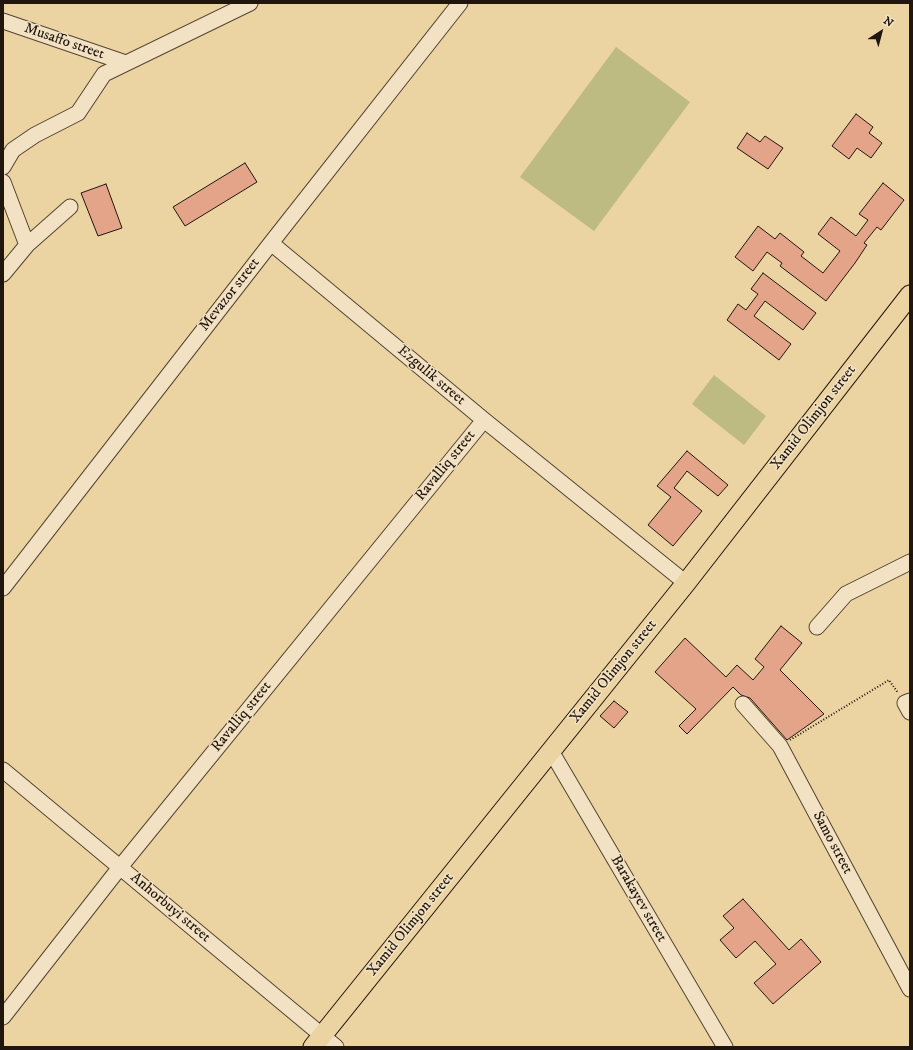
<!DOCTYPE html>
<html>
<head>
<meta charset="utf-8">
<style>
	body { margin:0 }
	#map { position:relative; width:913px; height:1050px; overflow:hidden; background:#ebd3a2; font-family:"IM FELL DW Pica",serif }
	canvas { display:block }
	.frame { position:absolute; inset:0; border:4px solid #21160e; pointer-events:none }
	.north { position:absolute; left:861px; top:12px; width:40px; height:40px; -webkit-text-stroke:3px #f2e2c3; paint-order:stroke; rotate:36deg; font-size:11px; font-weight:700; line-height:16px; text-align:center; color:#21160e }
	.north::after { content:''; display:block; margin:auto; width:14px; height:18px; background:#21160e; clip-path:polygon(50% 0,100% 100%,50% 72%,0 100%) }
</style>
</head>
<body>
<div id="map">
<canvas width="913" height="1050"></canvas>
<div class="frame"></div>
<div class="north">N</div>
</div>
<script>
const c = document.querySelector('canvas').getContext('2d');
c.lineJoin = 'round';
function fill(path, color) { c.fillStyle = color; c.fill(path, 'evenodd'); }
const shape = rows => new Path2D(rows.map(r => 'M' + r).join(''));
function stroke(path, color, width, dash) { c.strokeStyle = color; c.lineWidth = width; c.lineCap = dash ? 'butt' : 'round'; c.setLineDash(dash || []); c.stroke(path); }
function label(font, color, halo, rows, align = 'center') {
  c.font = font + ' "IM FELL DW Pica",serif'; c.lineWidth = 3; c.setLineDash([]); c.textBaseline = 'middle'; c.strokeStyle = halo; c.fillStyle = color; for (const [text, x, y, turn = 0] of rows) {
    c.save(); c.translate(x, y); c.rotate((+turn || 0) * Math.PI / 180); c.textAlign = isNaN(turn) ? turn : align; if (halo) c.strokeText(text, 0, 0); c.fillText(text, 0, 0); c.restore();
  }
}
fill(shape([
	[616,47,690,102,594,231,520,177],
	[714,375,766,416,744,445,692,404]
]), '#bdbb81');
const building = shape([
	[856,114,873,127,869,133,882,143,871,158,857,148,849,159,832,146,856,114],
	[747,133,760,142,765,136,783,148,768,169,737,148,747,133],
	[245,163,257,182,185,226,173,207,245,163],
	[883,183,904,200,881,230,877,227,864,243,867,245,855,263,826,301,780,266,782,263,767,252,753,271,735,257,758,226,775,239,780,233,804,252,801,256,823,273,840,251,818,234,831,217,856,236,868,220,859,214,883,183],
	[106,184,122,228,98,236,81,193,106,184],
	[763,273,816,313,803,330,765,301,754,316,791,344,779,360,727,320,738,304,746,310,758,294,751,289,763,273],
	[687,451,728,485,718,496,687,471,674,488,702,511,673,546,648,525,671,497,657,486,687,451],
	[781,626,802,643,780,670,824,714,787,740,750,698,741,695,733,687,687,734,679,726,696,709,655,672,685,638,726,677,737,665,753,680,764,667,755,659,781,626],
	[614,701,628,712,614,728,600,716,614,701],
	[743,899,789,950,801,939,821,962,773,1004,754,983,776,964,755,941,736,958,720,940,734,928,723,916,743,899]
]);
fill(building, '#e3a489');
stroke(building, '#21160e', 1);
const minor = shape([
	[3,21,126,63],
	[3,167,13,150,35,135,78,113,104,74,250,3],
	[3,182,27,245],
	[271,243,484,420,686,583],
	[3,274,27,245,70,207],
	[3,588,271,243,460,3],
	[817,627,846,594,910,562],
	[910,701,905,703,910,712],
	[743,704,780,746,910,989],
	[551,751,725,1047],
	[3,770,336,1047],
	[3,1017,121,866,484,420]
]);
const major = shape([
	[313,1047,686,583,910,295]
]);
stroke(minor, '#544533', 17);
stroke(major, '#21160e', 21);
stroke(shape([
	[790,740,889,680,898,693]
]), '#21160e', 2, [1, 2]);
stroke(minor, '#f2e2c3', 15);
stroke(major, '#ebd3a2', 19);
label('15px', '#21160e', '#f2e2c3', [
	["Musaffo street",64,42,19],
	["Mevazor street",230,295,-52],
	["Ezgulik street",431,376,40],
	["Xamid Olimjon street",814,418,-52],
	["Ravalliq street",446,466,-51],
	["Xamid Olimjon street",614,672,-51],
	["Ravalliq street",242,717,-51],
	["Samo street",832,843,62],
	["Barakayev street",638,899,60],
	["Anhorbuyi street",170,908,40],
	["Xamid Olimjon street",411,925,-51]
]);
</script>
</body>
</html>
